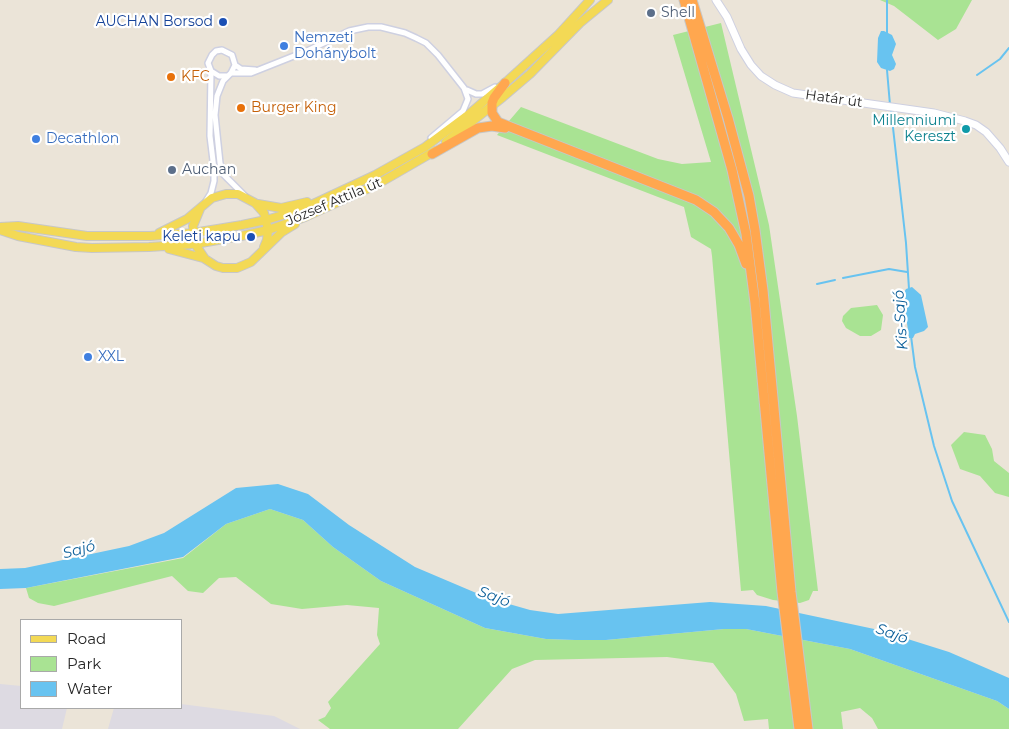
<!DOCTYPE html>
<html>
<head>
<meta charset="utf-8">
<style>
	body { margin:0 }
	#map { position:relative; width:1009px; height:729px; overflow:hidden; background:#ebe4d8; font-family:Montserrat,sans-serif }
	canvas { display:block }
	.legend { position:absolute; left:20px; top:619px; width:162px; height:90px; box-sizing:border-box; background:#fff; border:1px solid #a9a9a9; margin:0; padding:6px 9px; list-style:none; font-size:15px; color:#272727 }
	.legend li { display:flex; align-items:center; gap:10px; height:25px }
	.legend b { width:25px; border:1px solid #a9a9a9 }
</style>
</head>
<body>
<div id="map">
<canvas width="1009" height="729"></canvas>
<ul class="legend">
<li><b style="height:6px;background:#f3d955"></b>Road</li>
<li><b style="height:14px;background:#a9e393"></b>Park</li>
<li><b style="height:14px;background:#68c3f0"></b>Water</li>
</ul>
</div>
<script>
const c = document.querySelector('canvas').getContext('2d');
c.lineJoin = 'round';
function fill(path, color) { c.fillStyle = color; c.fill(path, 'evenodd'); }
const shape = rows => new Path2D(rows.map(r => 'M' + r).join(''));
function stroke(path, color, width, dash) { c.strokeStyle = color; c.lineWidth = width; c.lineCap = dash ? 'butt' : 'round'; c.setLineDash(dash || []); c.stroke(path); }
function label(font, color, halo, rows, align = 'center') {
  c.font = font + ' Montserrat,sans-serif'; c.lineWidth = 4.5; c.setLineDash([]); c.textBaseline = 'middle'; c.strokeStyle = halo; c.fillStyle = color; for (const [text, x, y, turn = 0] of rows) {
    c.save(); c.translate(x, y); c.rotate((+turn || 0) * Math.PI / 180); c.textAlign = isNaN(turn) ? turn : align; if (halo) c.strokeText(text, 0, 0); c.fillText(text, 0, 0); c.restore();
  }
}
fill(shape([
	[0,684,21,686,21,708,67,708,62,729,0,729],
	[181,704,274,716,300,729,108,729,114,708,181,708]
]), '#dddae2');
fill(shape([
	[880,0,972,0,956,29,938,40,894,6],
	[721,23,769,225,797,416,818,591,813,591,809,600,800,603,773,600,757,595,753,590,741,591,712,256,711,249,691,237,684,207,497,135,521,107,658,159,682,164,711,162,673,35],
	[877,305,883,315,881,330,871,336,860,336,846,328,842,321,843,316,851,308],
	[964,432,985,435,992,449,994,461,1009,473,1009,497,995,493,980,476,960,469,951,445],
	[270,509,303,520,333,547,381,581,485,628,546,639,575,640,606,640,724,629,746,629,850,649,997,701,1009,709,1009,729,878,729,872,718,860,708,841,712,843,729,769,729,768,719,744,721,736,694,713,663,667,657,535,660,512,669,458,729,330,729,318,720,325,717,331,708,328,702,380,644,377,635,379,608,347,605,302,609,271,604,236,577,219,578,203,593,188,591,172,576,54,606,38,603,29,598,26,588,183,558,226,524]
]), '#a9e393');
fill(shape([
	[881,31,884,31,892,35,896,44,892,55,896,64,894,69,890,71,881,68,877,62,878,38],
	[912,287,921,295,928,327,924,331,915,334,913,338,909,338,907,323,901,310,903,294,906,289],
	[278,484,308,494,349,525,415,567,488,598,530,610,558,614,710,602,766,606,879,630,949,652,1009,678,1009,709,997,701,850,649,746,629,724,629,606,640,575,640,546,639,485,628,381,581,333,547,303,520,270,509,226,524,183,557,26,588,0,589,0,569,25,568,129,546,164,533,236,488]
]), '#68c3f0');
stroke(shape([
	[887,33,887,0],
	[887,70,890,105],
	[977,75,1000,59,1009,48],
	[891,110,906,243,909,289],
	[843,278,889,269,907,272],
	[817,284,835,280],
	[911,336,915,367,934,446,952,501,1009,622]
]), '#68c3f0', 2);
const minor = shape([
	[235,65,241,69,255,70],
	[211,71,219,76,227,76],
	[467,90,476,94,482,94,495,87],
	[245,196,223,174,220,163,215,115,217,96,223,81,231,73,251,73,309,50,349,31,368,27,381,27,405,33,416,38,426,43,438,55,464,88,468,99,463,111,431,138],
	[206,201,211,193,214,181,214,169,210,136,211,71,208,63,212,55,216,51,222,50,232,55,235,65,231,73]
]);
const secondary = shape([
	[716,0,727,17,741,49,751,65,761,76,775,85,793,93,934,113,965,121,976,125,986,132,1000,148,1009,162]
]);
const primary = shape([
	[446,142,503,97,530,74,580,23,608,0],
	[258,204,281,208,307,202],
	[200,209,193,226,195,244,205,259,216,266,223,268,237,268,251,262,282,232,295,224],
	[0,227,18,226,87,236,150,236,193,233,242,225,266,220,300,210,375,175,425,147,468,115,505,83,558,35,590,0],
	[0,230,18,236,76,247,92,248,149,247,195,244,241,236,268,230,305,217,376,185,435,151],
	[159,233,187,219,212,198,226,194,238,194,255,203,264,213,268,230,267,240,264,247],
	[169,249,203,258]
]);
const motorway = shape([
	[684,0,732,170,746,234,755,303,782,592,799,729],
	[692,0,728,118,749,196,755,230,763,290,791,592,808,729],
	[505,83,494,98,492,103,492,113,498,122,696,200,714,212,729,228,739,245,746,264],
	[432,154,478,128,492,126,505,128]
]);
stroke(minor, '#ced0e1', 8);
stroke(secondary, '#ced0e1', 9);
stroke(primary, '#c7c7c7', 10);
stroke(motorway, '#c7c7c7', 11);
stroke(minor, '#fff', 5);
stroke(secondary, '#fff', 7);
stroke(primary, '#f3d955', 8);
stroke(motorway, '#ffa74f', 9);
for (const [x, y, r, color] of [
	[651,13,5,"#5c6f8a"],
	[223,22,5,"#1a4fb4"],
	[284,46,5,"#3f7fe0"],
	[171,77,5,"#e8710a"],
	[241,108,5,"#e8710a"],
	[966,129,5,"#0f9aa8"],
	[36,139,5,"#3f7fe0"],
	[172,170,5,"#5c6f8a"],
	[251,237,5,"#1a4fb4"],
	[88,357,5,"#3f7fe0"]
]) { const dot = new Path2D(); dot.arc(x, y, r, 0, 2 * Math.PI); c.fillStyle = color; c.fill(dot); stroke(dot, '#fff', 2); }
label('14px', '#4e5e75', '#fff', [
	["Shell",661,13],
	["Auchan",182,170]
], 'left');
label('14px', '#164399', '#fff', [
	["AUCHAN Borsod",213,22],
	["Keleti kapu",241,237]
], 'right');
label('14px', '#366cbe', '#fff', [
	["Nemzeti",294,38],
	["Dohánybolt",294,54],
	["Decathlon",46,139],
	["XXL",98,357]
], 'left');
label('14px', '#c56008', '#fff', [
	["KFC",181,77],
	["Burger King",251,108]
], 'left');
label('14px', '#272727', '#fff', [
	["Határ út",834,99,8],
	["József Attila út",334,202,-23]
]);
label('14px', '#0d838f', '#fff', [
	["Millenniumi",956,121],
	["Kereszt",956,137]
], 'right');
label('italic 15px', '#0a5e99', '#fff', [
	["Kis-Sajó",901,320,-94],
	["Sajó",79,550,-15],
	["Sajó",494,597,21],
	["Sajó",892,634,20]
]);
</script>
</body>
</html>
